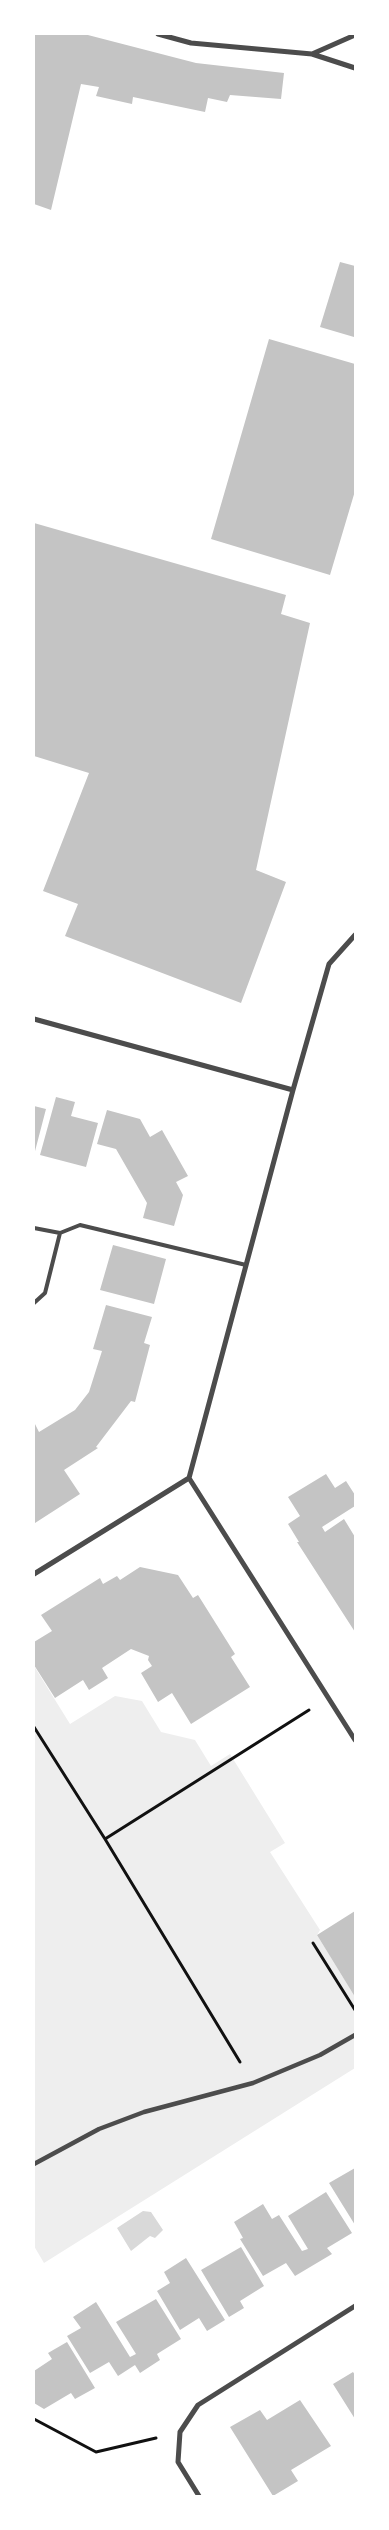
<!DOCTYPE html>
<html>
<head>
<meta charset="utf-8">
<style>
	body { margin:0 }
	#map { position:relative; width:389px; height:2530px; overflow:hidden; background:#fff; font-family:Montserrat,sans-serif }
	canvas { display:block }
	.frame { position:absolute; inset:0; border:35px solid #fff; pointer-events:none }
</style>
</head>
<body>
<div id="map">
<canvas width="389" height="2530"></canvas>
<div class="frame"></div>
</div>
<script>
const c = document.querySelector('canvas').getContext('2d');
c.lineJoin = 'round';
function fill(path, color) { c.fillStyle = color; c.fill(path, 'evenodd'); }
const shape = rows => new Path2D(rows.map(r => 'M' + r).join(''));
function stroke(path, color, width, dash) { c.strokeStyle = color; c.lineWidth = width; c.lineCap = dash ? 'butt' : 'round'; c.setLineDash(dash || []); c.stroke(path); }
fill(shape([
	[34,1666,70,1724,115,1696,142,1701,161,1732,195,1740,211,1766,230,1754,285,1843,270,1852,320,1930,317,1935,355,1997,355,2068,44,2263,34,2246]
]), '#eee');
fill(shape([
	[143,2211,151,2212,163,2230,155,2238,150,2236,131,2251,117,2228]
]), '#d9d9d9');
fill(shape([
	[34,34,84,34,196,63,284,73,281,99,230,95,227,102,208,98,205,112,133,97,132,104,96,96,99,87,81,84,51,210,34,204],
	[340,262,355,266,354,337,320,327],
	[269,339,355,364,355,491,330,575,211,539],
	[34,523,286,595,281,614,310,623,256,870,286,882,241,1003,65,936,78,904,43,891,89,773,34,756],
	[56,1097,75,1102,71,1116,98,1123,86,1167,40,1155],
	[34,1106,46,1109,34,1155],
	[107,1110,140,1119,150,1137,162,1130,188,1176,176,1182,183,1195,174,1226,143,1218,147,1203,116,1149,97,1144],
	[113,1245,166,1259,154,1304,100,1290],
	[106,1305,152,1317,144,1343,150,1345,135,1402,131,1401,96,1447,98,1448,64,1470,80,1494,35,1523,34,1422,39,1432,75,1410,89,1392,102,1351,93,1349],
	[326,1474,335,1488,346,1481,355,1495,355,1506,322,1527,325,1532,344,1519,355,1537,355,1632,297,1542,299,1542,288,1524,300,1516,288,1497],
	[140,1567,178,1575,193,1598,198,1595,235,1654,231,1657,250,1687,191,1724,172,1693,158,1702,141,1673,152,1666,148,1660,149,1656,131,1649,102,1668,108,1678,89,1690,83,1680,55,1698,34,1665,34,1642,52,1631,41,1615,100,1578,103,1584,117,1576,120,1580],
	[355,1911,355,1997,317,1935],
	[355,2168,355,2225,329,2183],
	[326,2192,352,2233,327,2248,332,2254,295,2276,286,2263,263,2276,240,2239,243,2238,234,2222,263,2204,272,2219,279,2215,302,2251,308,2249,288,2216],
	[241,2247,264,2286,240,2301,244,2308,229,2317,201,2270],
	[186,2258,225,2320,207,2331,199,2318,180,2330,157,2291,170,2283,164,2272],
	[156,2299,181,2339,157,2354,160,2360,140,2373,135,2365,118,2376,109,2362,90,2373,67,2336,81,2328,73,2317,96,2302,130,2357,136,2354,116,2322],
	[67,2342,95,2388,75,2399,71,2393,44,2409,34,2403,34,2371,52,2359,48,2353],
	[353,2372,355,2375,355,2419,333,2384],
	[300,2400,331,2446,291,2470,298,2481,273,2496,230,2427,260,2410,267,2420]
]), '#c4c4c4');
stroke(shape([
	[34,1727,105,1839,240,2062],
	[105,1839,309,1710],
	[313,1943,355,2010],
	[34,2419,96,2452,156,2438]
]), '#111', 3);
stroke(shape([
	[34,1228,60,1233,80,1225,246,1265],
	[34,1303,45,1293,60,1233]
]), '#4c4c4c', 4);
stroke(shape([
	[34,2164,99,2129,144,2112,253,2083,320,2055,355,2035]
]), '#4c4c4c', 4.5);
stroke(shape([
	[158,34,191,43,312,54,355,35],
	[312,54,355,68],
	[355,935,329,964,293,1090,189,1478,355,1740],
	[34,1019,293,1090],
	[34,1574,189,1478],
	[199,2496,178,2462,180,2432,198,2405,355,2306]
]), '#4c4c4c', 5);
</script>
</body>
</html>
